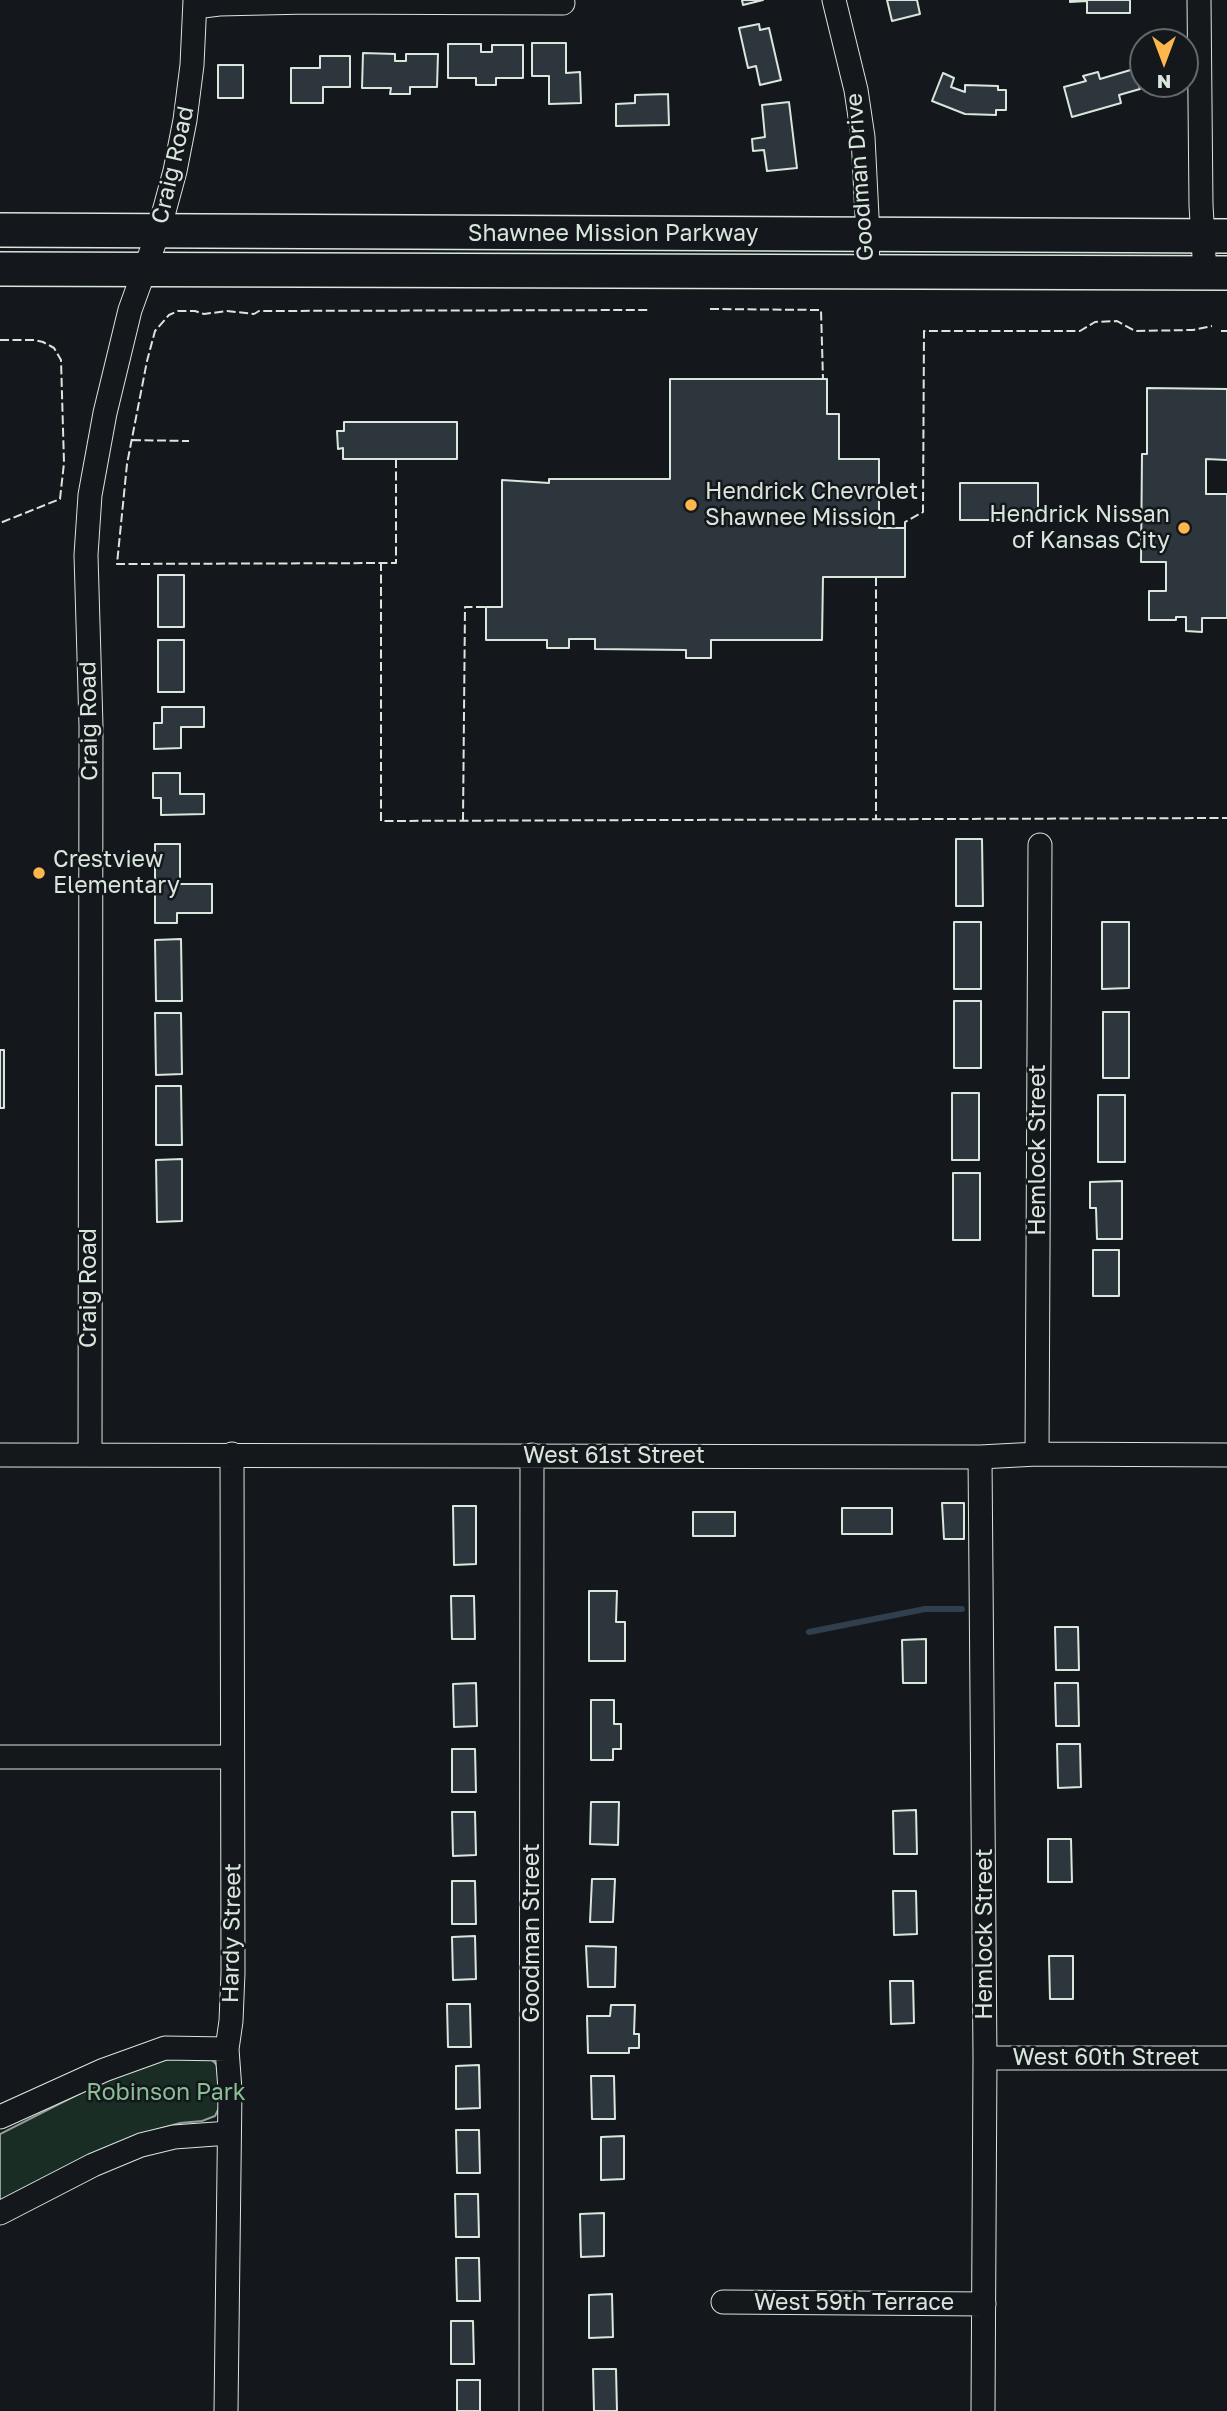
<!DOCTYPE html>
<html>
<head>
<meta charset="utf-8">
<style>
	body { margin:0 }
	#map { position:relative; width:1227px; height:2411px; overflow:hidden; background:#14181c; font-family:"Golos Text",sans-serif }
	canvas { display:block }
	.north { position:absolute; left:1129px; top:28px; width:70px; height:70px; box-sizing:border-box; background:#14181c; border:2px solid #626a69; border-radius:50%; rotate:180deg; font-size:19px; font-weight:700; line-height:28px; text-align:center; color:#d8e6dc }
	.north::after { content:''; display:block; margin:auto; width:24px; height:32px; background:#ffb74d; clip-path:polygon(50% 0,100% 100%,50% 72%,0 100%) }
</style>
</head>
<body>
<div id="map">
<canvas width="1227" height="2411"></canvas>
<div class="north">N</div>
</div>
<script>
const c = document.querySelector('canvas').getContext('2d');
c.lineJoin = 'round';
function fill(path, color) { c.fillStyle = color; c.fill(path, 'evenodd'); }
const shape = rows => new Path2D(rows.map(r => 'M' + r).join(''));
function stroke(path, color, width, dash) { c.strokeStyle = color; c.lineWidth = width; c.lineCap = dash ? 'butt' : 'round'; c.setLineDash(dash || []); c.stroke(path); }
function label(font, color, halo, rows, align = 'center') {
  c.font = font + ' "Golos Text",sans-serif'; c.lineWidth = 5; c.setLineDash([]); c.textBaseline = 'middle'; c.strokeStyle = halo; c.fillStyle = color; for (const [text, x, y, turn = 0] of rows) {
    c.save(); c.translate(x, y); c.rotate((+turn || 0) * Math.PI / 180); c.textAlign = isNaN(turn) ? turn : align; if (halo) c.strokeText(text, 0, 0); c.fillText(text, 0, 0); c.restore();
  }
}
const green = shape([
	[196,2056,211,2059,216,2064,221,2074,221,2104,215,2116,202,2121,180,2123,149,2132,0,2201,0,2134,114,2076,160,2060,196,2056]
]);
fill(green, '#1a2d24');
stroke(green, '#939e99', 2);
stroke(shape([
	[809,1632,925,1609,962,1609]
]), '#2f3f4d', 6);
const building = shape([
	[742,0,763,0,743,5,742,0],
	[887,0,917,0,920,14,892,21,887,0],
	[1070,0,1130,0,1130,13,1087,13,1087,1,1070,2,1070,0],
	[759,24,760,30,769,28,781,80,760,85,756,66,748,68,739,28,759,24],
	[532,43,566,43,566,73,580,72,581,103,549,104,549,76,532,76,532,43],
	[448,44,481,44,481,52,492,52,492,45,523,45,523,78,496,78,496,85,476,85,476,78,448,78,448,44],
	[363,53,395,54,395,61,406,61,406,54,438,54,437,87,410,87,410,94,390,94,391,88,362,88,363,53],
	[320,56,350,56,350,87,323,87,323,103,291,103,291,68,320,68,320,56],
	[218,65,243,65,243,98,218,98,218,65],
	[1134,69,1140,89,1119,95,1121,103,1072,117,1064,87,1086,81,1083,76,1098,72,1100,79,1134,69],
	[943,73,954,78,951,87,965,92,965,85,998,86,998,90,1006,90,1006,110,996,110,996,115,965,114,932,101,943,73],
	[668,94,669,125,616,126,616,104,635,103,635,95,668,94],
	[789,102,797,168,767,171,764,150,753,151,752,139,765,137,762,105,789,102],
	[670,379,827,379,827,414,839,414,839,459,879,459,879,528,905,528,905,577,823,577,822,640,711,640,711,658,686,658,686,650,595,649,595,639,569,639,569,648,547,648,547,640,486,640,486,607,502,607,502,480,549,483,549,479,670,479,670,379],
	[1147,388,1227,389,1227,460,1206,459,1206,494,1227,494,1227,618,1202,618,1202,632,1186,631,1186,617,1176,617,1176,620,1149,620,1149,591,1166,591,1166,562,1141,562,1142,454,1147,454,1147,388],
	[344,422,457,422,457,459,343,459,343,448,338,449,337,431,344,431,344,422],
	[960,483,1038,483,1038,520,960,520,960,483],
	[158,575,184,575,184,627,158,627,158,575],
	[158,640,184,640,184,692,158,692,158,640],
	[162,707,204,707,204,727,181,727,181,748,154,749,154,723,162,723,162,707],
	[153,773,180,773,180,794,204,794,204,814,161,815,161,798,153,798,153,773],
	[956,839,982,839,983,906,956,906,956,839],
	[155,844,180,844,180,884,212,884,212,913,177,913,177,923,155,923,155,844],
	[954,922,981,922,981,989,954,989,954,922],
	[1102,922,1129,922,1129,988,1102,989,1102,922],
	[181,939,182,1001,156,1001,155,940,181,939],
	[954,1001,981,1001,981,1068,954,1068,954,1001],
	[1103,1012,1129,1012,1129,1078,1103,1078,1103,1012],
	[155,1013,181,1013,182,1074,156,1075,155,1013],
	[0,1050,4,1050,4,1108,0,1108,0,1050],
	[156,1086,181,1086,182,1145,156,1145,156,1086],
	[952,1093,979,1093,979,1160,952,1160,952,1093],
	[1098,1095,1125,1095,1125,1162,1098,1162,1098,1095],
	[182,1159,182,1221,157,1222,156,1160,182,1159],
	[953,1173,980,1173,980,1240,953,1240,953,1173],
	[1122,1181,1122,1239,1097,1239,1096,1208,1090,1208,1090,1182,1122,1181],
	[1093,1250,1119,1250,1119,1296,1093,1296,1093,1250],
	[942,1503,964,1503,964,1539,944,1539,942,1503],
	[453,1506,476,1506,476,1564,454,1565,453,1506],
	[842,1508,892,1508,892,1534,842,1534,842,1508],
	[693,1512,735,1512,735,1536,693,1536,693,1512],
	[589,1591,617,1591,616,1622,625,1622,625,1661,589,1661,589,1591],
	[451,1596,474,1596,475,1639,452,1639,451,1596],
	[1055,1627,1078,1627,1079,1670,1056,1670,1055,1627],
	[926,1639,926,1683,903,1683,902,1640,926,1639],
	[476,1683,477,1726,454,1727,453,1684,476,1683],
	[1055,1683,1078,1683,1079,1726,1056,1726,1055,1683],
	[591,1700,614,1700,614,1724,621,1724,621,1749,613,1749,613,1760,591,1760,591,1700],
	[1057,1744,1080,1744,1081,1787,1058,1788,1057,1744],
	[452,1749,475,1749,476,1792,452,1792,452,1749],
	[591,1802,619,1802,618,1845,590,1844,591,1802],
	[916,1810,917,1854,894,1854,893,1811,916,1810],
	[452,1812,475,1812,476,1855,453,1856,452,1812],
	[1048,1839,1071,1839,1072,1882,1048,1882,1048,1839],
	[592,1879,615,1879,613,1922,590,1922,592,1879],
	[452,1881,475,1881,476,1924,452,1924,452,1881],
	[893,1891,916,1891,917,1934,894,1935,893,1891],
	[475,1936,476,1979,453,1980,452,1937,475,1936],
	[586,1946,616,1947,615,1987,588,1987,586,1946],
	[1049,1956,1073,1956,1073,1999,1050,1999,1049,1956],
	[890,1981,913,1981,914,2023,891,2024,890,1981],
	[447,2004,470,2004,471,2047,448,2047,447,2004],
	[611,2005,635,2005,634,2034,639,2034,639,2048,629,2048,629,2053,588,2053,587,2016,610,2016,611,2005],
	[479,2065,480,2108,456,2109,456,2066,479,2065],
	[591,2076,614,2076,615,2119,592,2119,591,2076],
	[456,2130,479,2130,480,2173,457,2173,456,2130],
	[624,2136,624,2179,601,2180,601,2137,624,2136],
	[455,2194,478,2194,479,2237,456,2237,455,2194],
	[604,2213,604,2256,581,2257,580,2214,604,2213],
	[456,2258,479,2258,480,2301,457,2301,456,2258],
	[612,2294,613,2337,589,2338,589,2295,612,2294],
	[451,2321,473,2321,474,2364,451,2364,451,2321],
	[593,2369,616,2369,617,2411,594,2411,593,2369],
	[457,2380,480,2380,480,2411,457,2411,457,2380]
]);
fill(building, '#2c363c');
stroke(building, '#d8e6dc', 2);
const minor = shape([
	[834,0,856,90,863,137,868,236,867,272],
	[1199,0,1201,205,1205,274],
	[195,7,219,4,308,2,563,3],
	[1037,1454,1040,845],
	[0,1455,980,1457,1037,1454,1227,1455],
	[90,1455,91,726,86,555,90,495,105,413,130,310,159,230,175,171,185,120,192,65,195,0],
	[980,1457,985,2058,983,2411],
	[0,1757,232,1757],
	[985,2058,1227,2058],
	[0,2117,104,2070,165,2048,227,2049],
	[0,2213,93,2165,141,2145,174,2137,229,2133],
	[723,2302,984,2304],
	[226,2411,230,2090,227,2049,231,2021,233,1973,232,1454],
	[531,2411,532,1455]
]);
const highway = shape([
	[0,230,1227,236],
	[0,269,1227,273]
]);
stroke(minor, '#d8e6dc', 25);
stroke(highway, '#d8e6dc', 36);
stroke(minor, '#14181c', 23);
stroke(highway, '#14181c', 33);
stroke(shape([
	[710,309,821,310,823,379],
	[1221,331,1227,331],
	[0,340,34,340,43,342,54,348,61,360,64,463,60,499,0,523],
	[132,440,189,441],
	[396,459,396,563,117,564,127,464,147,361,155,331,169,315,178,311,195,311,204,314,227,311,254,314,259,311,649,310],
	[905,528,905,522,923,512,924,331,1080,331,1095,322,1117,321,1135,331,1193,330,1212,326],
	[381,562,381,821,1227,818],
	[876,577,876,819],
	[463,821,465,607,486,607]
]), '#d8e6dc', 2, [9, 3.5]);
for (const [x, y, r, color] of [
	[691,505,7,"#ffb74d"],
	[1184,528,7,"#ffb74d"],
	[39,873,7,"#ffb74d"]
]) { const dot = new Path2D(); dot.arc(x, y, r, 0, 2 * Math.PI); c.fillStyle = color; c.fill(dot); stroke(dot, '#14181c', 2.5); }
label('23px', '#d8e6dc', '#14181c', [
	["Craig Road",173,165,-77],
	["Goodman Drive",860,177,-94],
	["Shawnee Mission Parkway",613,234],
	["Craig Road",89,721,-91],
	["Hemlock Street",1038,1150,-90],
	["Craig Road",89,1288,-90],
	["West 61st Street",614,1456],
	["Hardy Street",232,1933,-89],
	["Goodman Street",532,1933,-90],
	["Hemlock Street",985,1934,-90],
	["West 60th Street",1106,2058],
	["West 59th Terrace",854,2303]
]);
label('23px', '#d8e6dc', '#14181c', [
	["Hendrick Chevrolet",705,492],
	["Shawnee Mission",705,518],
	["Hendrick Nissan",1170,515,"right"],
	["of Kansas City",1170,541,"right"],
	["Crestview",53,860],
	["Elementary",53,886]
], 'left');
label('23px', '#8ac095', '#14181c', [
	["Robinson Park",166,2093]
]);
</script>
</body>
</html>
